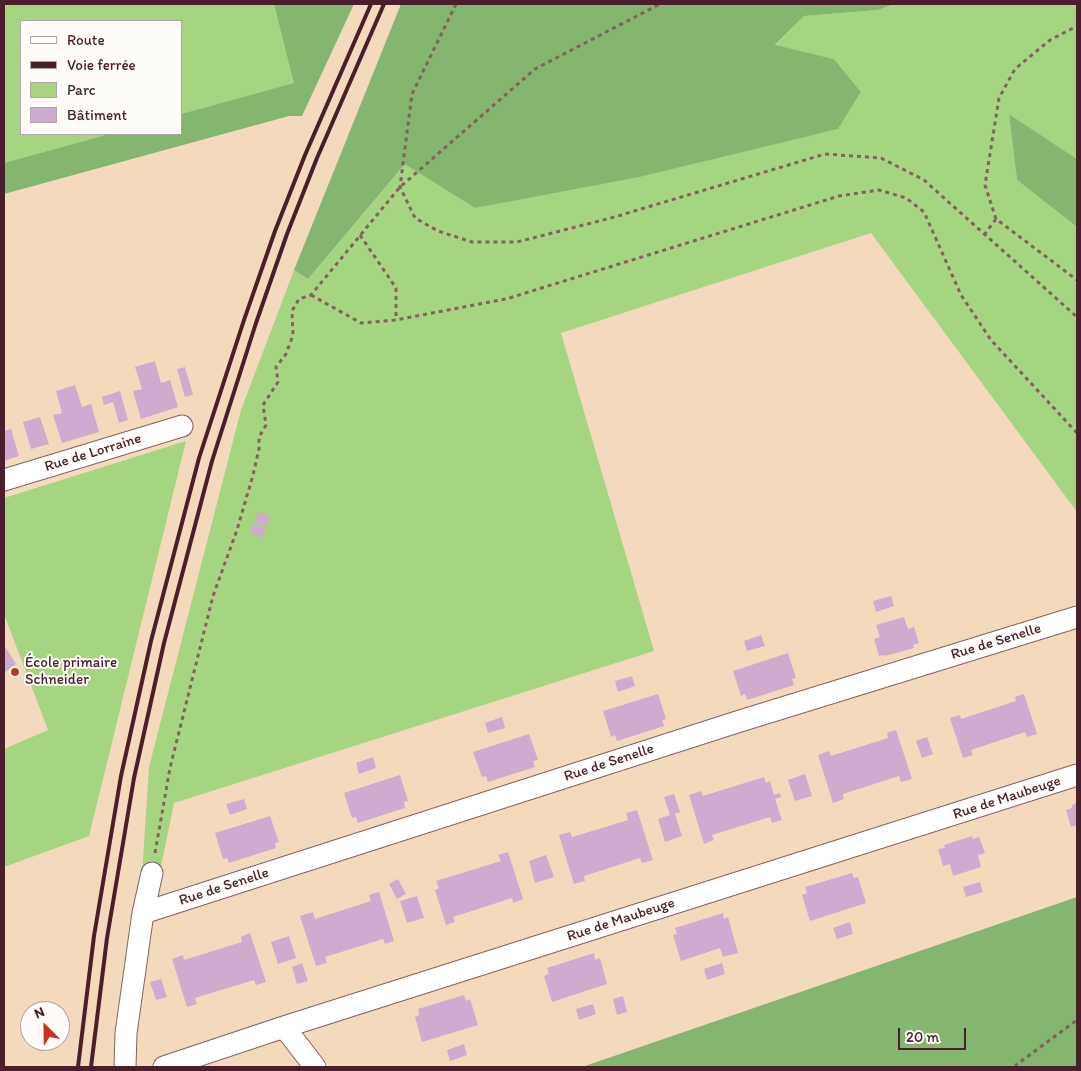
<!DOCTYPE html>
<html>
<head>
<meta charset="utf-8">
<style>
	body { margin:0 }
	#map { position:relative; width:1081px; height:1071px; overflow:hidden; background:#f3dabd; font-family:Itim,sans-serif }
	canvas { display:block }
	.frame { position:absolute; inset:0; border:5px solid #4a1f2b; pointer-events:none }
	.legend { position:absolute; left:20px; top:20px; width:162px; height:115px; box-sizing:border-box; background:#fdfcf7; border:1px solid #b5a4a5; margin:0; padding:6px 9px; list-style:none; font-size:15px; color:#4a1f2b }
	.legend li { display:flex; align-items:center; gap:10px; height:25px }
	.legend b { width:25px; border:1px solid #b5a4a5 }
	.north { position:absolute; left:20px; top:1001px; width:50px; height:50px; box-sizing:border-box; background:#fdfcf7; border:1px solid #b5a4a5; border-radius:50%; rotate:337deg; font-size:14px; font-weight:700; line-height:20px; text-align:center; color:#4a1f2b }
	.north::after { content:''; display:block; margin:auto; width:18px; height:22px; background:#c8321e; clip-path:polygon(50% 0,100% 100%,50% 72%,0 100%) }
	.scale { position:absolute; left:898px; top:1028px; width:68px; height:22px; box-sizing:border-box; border:2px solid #4a1f2b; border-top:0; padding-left:6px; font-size:15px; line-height:18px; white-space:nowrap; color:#4a1f2b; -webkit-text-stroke:4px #fdfcf7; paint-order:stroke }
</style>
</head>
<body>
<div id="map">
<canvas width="1081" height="1071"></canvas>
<div class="frame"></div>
<ul class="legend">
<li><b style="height:6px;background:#fff"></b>Route</li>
<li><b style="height:6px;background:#4a1f2b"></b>Voie ferrée</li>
<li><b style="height:14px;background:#a6d582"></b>Parc</li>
<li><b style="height:14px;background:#cfabd0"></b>Bâtiment</li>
</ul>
<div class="north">N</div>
<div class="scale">20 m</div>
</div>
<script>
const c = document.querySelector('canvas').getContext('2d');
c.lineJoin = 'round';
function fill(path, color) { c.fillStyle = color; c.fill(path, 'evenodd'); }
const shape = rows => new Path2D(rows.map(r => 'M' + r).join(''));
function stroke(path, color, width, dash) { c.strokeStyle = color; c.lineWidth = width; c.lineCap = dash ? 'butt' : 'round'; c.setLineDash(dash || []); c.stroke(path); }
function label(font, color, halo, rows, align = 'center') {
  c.font = font + ' Itim,sans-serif'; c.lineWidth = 4; c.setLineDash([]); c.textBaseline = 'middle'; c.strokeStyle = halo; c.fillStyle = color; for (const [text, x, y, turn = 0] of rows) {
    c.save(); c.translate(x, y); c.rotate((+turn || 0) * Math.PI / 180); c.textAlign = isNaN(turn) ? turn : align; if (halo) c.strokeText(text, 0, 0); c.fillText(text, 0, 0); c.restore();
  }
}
fill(shape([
	[4,4,274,4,295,83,181,114,181,21,21,21,21,134,109,134,4,163],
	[894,4,1077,4,1077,159,1009,114,1017,180,1077,227,1077,512,871,233,561,333,654,651,174,803,158,881,142,875,149,767,241,410,294,270,308,279,406,163,475,208,838,129,861,92,834,59,775,46,804,16,878,10],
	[186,441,89,836,4,867,4,749,48,730,4,614,4,498]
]), '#a6d582');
fill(shape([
	[274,4,354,4,302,116,289,116,4,194,4,163,109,134,181,134,181,114,294,83],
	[401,4,894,4,878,10,804,16,775,45,834,59,861,92,838,129,639,177,475,208,405,164,308,279,294,270],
	[1009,114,1077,159,1077,227,1017,180],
	[1077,897,1077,1067,582,1067]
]), '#84b670');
fill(shape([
	[155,361,161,383,170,380,178,407,141,419,133,391,142,389,135,367],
	[185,367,193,395,185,397,177,369],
	[75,385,82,407,91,404,99,432,62,443,53,415,62,413,56,391],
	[120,391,128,420,119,423,113,402,104,405,102,397],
	[40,417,49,444,31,449,23,422],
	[11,429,19,456,4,461,4,431],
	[258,512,270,516,268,526,255,522],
	[253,524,265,528,263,537,250,533],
	[891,596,894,606,876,612,873,601],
	[904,617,908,629,914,627,919,643,913,645,914,648,885,656,885,655,879,656,874,639,880,637,876,625],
	[761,635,765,646,747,651,744,641],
	[4,645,16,664,4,673],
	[788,653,796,678,792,679,794,685,747,700,745,694,741,696,733,671],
	[632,676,635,686,618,692,615,681],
	[658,694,666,719,662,720,664,726,617,741,615,735,611,737,603,711],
	[1024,694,1037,734,1027,737,1025,732,971,750,973,755,963,758,950,718,960,715,961,719,1016,701,1015,697],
	[502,717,505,728,488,733,485,723],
	[896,730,912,779,901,782,899,776,843,794,844,799,833,803,818,755,829,751,831,756,888,738,887,733],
	[529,734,538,760,533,761,535,767,488,782,486,776,482,777,473,752],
	[927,737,933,754,922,758,916,741],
	[373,757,376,768,359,774,356,763],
	[805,774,812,796,795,801,788,780],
	[400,775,408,801,404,802,405,808,358,823,356,817,352,818,344,793],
	[764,777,766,783,770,781,774,795,780,793,781,797,775,799,782,820,772,823,770,817,712,835,714,840,704,844,689,795,701,791,703,796],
	[674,794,680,812,675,814,682,836,665,842,658,819,670,815,664,797],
	[244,799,247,809,230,815,226,804],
	[1077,803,1077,825,1071,827,1066,810,1072,808,1072,805],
	[637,810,653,860,642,863,640,858,584,876,585,881,574,884,559,835,570,832,572,837,599,829,628,820,626,813],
	[270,816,279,842,275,843,276,848,229,863,227,858,223,859,215,833],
	[972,836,973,839,979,837,985,853,978,855,981,867,953,876,950,864,943,866,938,849,945,848,944,845],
	[508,852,523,899,513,903,512,898,453,917,455,922,446,925,435,890,439,888,436,881,501,861,498,855],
	[546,855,554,877,535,883,529,861],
	[852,873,854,878,858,877,866,903,810,921,802,895,807,893,805,887],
	[398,879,406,894,397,899,389,884],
	[980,882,983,892,966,897,963,887],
	[379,892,394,941,385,944,383,939,325,957,327,963,316,966,300,916,313,912,315,919,371,901,369,895],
	[417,896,424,918,407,923,400,901],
	[723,913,724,919,728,917,738,953,723,957,720,948,681,961,673,935,677,934,675,928],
	[850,922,853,934,837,939,833,928],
	[250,933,266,982,256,985,254,980,195,998,197,1004,187,1007,172,959,183,955,184,960,242,942,241,937],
	[289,936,296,958,278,964,271,942],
	[594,953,595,960,600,958,607,984,552,1002,544,976,549,974,547,968],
	[302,963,308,981,297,984,292,967],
	[722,963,725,974,707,980,704,969],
	[161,979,167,997,156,1000,150,982],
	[464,995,466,1001,470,999,478,1025,422,1042,415,1017,419,1015,418,1009],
	[623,996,627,1012,617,1015,613,999],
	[593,1004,596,1014,579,1020,576,1009],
	[464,1044,467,1055,450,1061,447,1050]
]), '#cfabd0');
const minor = shape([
	[4,480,182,426],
	[143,913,737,722,1077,617],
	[284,1027,315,1067],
	[125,1067,126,1033,143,913,152,873],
	[164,1067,284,1027,1077,775]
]);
stroke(minor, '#85605e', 23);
stroke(shape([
	[456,4,412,94,400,187,415,218,438,231,472,242,517,242,611,218,825,154,881,158,924,180,1077,317],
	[996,219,985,185,999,98,1015,69,1050,40,1077,26],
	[360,235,396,288,396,320],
	[984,235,996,219,1077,280],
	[311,295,361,323,396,320,506,299,839,196,879,190,906,198,924,212,961,295,991,340,1077,433],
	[155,853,170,768,213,596,237,530,253,475,259,449,259,437,266,425,263,405,278,382,276,367,286,354,293,335,292,311,299,299,311,295,400,187,535,69,660,4],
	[1016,1067,1016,1065,1077,1020]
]), '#85605e', 3, [4, 4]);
stroke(minor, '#fff', 21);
stroke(shape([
	[78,1067,94,936,121,776,151,641,199,458,244,320,275,231,305,155,371,4],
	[91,1067,107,938,134,778,164,643,212,461,256,323,287,234,317,158,384,4]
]), '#4a1f2b', 4);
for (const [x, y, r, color] of [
	[15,672,5,"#c8321e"]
]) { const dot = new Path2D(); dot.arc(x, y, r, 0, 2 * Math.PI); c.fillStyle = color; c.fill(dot); stroke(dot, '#fdfcf7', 2); }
label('15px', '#4a1f2b', '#fdfcf7', [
	["Rue de Lorraine",93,453,-17],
	["Rue de Senelle",996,642,-17],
	["Rue de Senelle",609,763,-18],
	["Rue de Maubeuge",1007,798,-18],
	["Rue de Senelle",224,887,-18],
	["Rue de Maubeuge",621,920,-18]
]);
label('15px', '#4a1f2b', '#fdfcf7', [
	["École primaire",25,663],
	["Schneider",25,680]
], 'left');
</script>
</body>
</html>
